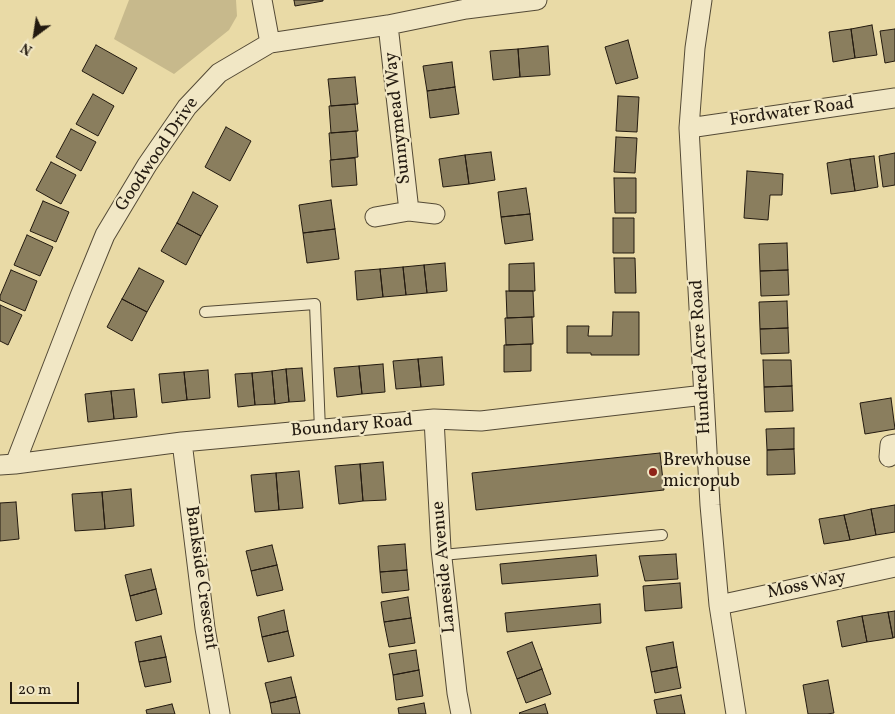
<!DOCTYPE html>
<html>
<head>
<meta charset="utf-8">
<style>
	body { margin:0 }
	#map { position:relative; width:895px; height:714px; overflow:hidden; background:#e9daa6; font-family:Vollkorn,serif }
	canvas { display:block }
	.north { position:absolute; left:10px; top:10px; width:50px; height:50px; -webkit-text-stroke:4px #f1e7c5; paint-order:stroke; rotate:211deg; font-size:14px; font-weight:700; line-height:20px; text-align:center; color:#231a10 }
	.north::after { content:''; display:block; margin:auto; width:18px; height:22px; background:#231a10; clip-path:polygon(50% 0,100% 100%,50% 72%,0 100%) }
	.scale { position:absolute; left:10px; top:682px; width:69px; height:22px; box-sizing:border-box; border:2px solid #231a10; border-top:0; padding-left:6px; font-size:15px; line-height:18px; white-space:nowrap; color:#231a10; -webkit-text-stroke:4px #f1e7c5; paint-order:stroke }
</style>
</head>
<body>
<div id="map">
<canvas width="895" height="714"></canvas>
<div class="north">N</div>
<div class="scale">20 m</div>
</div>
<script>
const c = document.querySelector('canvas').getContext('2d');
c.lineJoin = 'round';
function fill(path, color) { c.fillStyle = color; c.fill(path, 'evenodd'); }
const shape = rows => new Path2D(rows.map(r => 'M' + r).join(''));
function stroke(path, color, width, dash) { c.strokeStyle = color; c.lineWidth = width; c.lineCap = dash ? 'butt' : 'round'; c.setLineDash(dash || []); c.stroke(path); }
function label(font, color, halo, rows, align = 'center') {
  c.font = font + ' Vollkorn,serif'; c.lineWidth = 4.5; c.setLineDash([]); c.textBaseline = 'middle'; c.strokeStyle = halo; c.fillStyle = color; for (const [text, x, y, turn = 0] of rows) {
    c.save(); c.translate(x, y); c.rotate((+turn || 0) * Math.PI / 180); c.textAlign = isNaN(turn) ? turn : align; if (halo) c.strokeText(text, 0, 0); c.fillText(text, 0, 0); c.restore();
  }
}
fill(shape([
	[129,0,236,0,237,16,229,30,174,74,114,39]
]), '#c7b98c');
const building = shape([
	[294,0,323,0,323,1,295,6,294,0],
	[872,25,877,55,855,58,851,29,872,25],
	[851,29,855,58,833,62,829,32,851,29],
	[895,29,895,61,885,63,880,31,895,29],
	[628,40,638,78,616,84,605,47,628,40],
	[96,45,137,68,123,94,82,71,96,45],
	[548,46,550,75,520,77,518,49,548,46],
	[518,49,520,77,493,80,490,51,518,49],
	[452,62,455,87,427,91,423,66,452,62],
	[355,77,358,104,331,106,328,79,355,77],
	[455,87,459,114,430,118,427,91,455,87],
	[93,94,114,106,98,136,76,124,93,94],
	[618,96,639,97,637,132,616,131,618,96],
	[355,104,358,131,331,133,329,106,355,104],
	[226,127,251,141,230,181,205,167,226,127],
	[71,129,96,142,81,171,56,157,71,129],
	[356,131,358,157,331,160,329,133,356,131],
	[616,137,637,138,635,173,614,172,616,137],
	[491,152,495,180,469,184,465,155,491,152],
	[895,153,895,185,883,187,879,156,895,153],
	[465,155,469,184,443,187,439,159,465,155],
	[874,156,878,187,855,191,850,159,874,156],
	[355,158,357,185,332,187,330,160,355,158],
	[850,159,855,191,831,194,827,163,850,159],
	[51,162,76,175,61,204,36,190,51,162],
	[747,171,783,174,782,195,770,195,768,220,744,218,747,171],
	[614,178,636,178,636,213,615,213,614,178],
	[526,188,530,214,501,217,498,192,526,188],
	[193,192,218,206,201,236,177,223,193,192],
	[331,200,335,229,303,233,299,205,331,200],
	[43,201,69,212,56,242,30,231,43,201],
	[530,214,533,240,505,244,501,217,530,214],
	[613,218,634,218,634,253,613,253,613,218],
	[177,223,201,236,186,265,161,251,177,223],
	[335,229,339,259,307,263,303,233,335,229],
	[27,235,53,247,40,276,14,265,27,235],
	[787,243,788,270,760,271,759,244,787,243],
	[614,258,635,258,636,293,615,293,614,258],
	[445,263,447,291,427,293,424,265,445,263],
	[534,263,535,291,509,291,509,264,534,263],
	[424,265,427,293,406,295,403,267,424,265],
	[403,267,406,295,383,297,380,269,403,267],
	[139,268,164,281,147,312,122,299,139,268],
	[380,269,383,297,357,300,355,271,380,269],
	[11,270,37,281,25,311,0,300,0,296,11,270],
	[788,270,789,295,761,296,760,271,788,270],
	[506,291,533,291,534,317,507,318,506,291],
	[122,299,147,312,132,341,107,327,122,299],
	[787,301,788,328,760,329,759,302,787,301],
	[0,305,22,315,8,345,0,341,0,305],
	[613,312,639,312,639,355,591,355,591,353,567,353,567,326,589,326,588,336,612,336,613,312],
	[532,317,533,344,506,345,505,318,532,317],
	[788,328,789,353,761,354,760,329,788,328],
	[531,344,531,371,504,372,504,345,531,344],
	[442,357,444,385,421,387,418,359,442,357],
	[418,359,421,387,396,389,393,361,418,359],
	[763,360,791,360,792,386,764,387,763,360],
	[383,364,385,392,362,394,359,366,383,364],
	[359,366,362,394,337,397,334,368,359,366],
	[302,368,305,401,289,402,286,369,302,368],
	[286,369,289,402,275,404,272,371,286,369],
	[208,370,210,398,187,400,184,372,208,370],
	[272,371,275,404,255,405,252,373,272,371],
	[184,372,187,400,162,403,159,374,184,372],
	[252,373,255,405,238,407,235,374,252,373],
	[792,386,793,411,765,412,764,387,792,386],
	[134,389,137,417,114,419,111,391,134,389],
	[111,391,114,419,88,422,85,394,111,391],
	[891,398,895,429,865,434,860,403,891,398],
	[794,428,794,449,767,450,766,429,794,428],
	[794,449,795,474,767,475,767,450,794,449],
	[660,453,664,490,476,510,472,473,660,453],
	[383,462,386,500,363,501,360,464,383,462],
	[360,464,363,501,339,504,335,466,360,464],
	[299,471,303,508,279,510,276,473,299,471],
	[276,473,279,510,255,512,251,475,276,473],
	[131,489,134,526,105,529,102,492,131,489],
	[102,492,105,529,75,531,72,494,102,492],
	[16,502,19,539,0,541,0,503,16,502],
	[895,505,895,532,876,535,871,509,895,505],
	[871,509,876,535,850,540,844,515,871,509],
	[844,515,850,540,824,544,819,519,844,515],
	[405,544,407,570,380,572,378,546,405,544],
	[272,545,277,565,251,571,246,551,272,545],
	[676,554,678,579,645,581,639,556,676,554],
	[596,555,598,576,502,584,500,564,596,555],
	[277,565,283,590,257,596,251,571,277,565],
	[151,569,156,589,130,596,125,575,151,569],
	[407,570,409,590,382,593,380,572,407,570],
	[680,583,682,608,645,611,643,586,680,583],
	[156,589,162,614,136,621,130,596,156,589],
	[408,597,411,618,384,622,381,602,408,597],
	[600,604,601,623,507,632,505,613,600,604],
	[284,610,288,631,262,637,258,617,284,610],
	[895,611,895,637,893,638,888,612,895,611],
	[888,612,893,638,867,642,862,616,888,612],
	[862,616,867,642,842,647,837,621,862,616],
	[411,618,415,643,389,647,384,622,411,618],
	[288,631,294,656,268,662,262,637,288,631],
	[161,636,166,657,139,662,135,642,161,636],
	[532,642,542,669,517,679,507,652,532,642],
	[673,642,677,667,651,672,646,647,673,642],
	[416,650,419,670,393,675,389,654,416,650],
	[166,657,171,682,145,687,139,662,166,657],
	[677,667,681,688,655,693,651,672,677,667],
	[542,669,551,694,526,703,517,679,542,669],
	[419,670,423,696,396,700,393,675,419,670],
	[291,677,296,697,270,703,265,683,291,677],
	[828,680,834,713,827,714,808,714,803,685,828,680],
	[681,695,685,714,657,714,654,700,681,695],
	[296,697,300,714,272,714,270,703,296,697],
	[424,703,426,714,399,714,398,708,424,703],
	[172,704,175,714,147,714,146,710,172,704],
	[545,704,548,714,520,714,519,713,545,704]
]);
fill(building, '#8a7e5e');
stroke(building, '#231a10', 1);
const lane = shape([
	[205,312,315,304,320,430],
	[442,555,662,535]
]);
const street = shape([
	[262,0,270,43],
	[702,0,695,48,689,128,710,505,719,605,736,714],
	[388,25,409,211],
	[689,128,895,98],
	[375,217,409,211,435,214],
	[434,419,441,549,457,693,461,714],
	[182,442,205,628,220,714],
	[889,457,890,445,895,444],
	[15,464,80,296,105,235,147,165,187,107,219,73,270,43,388,25,466,9,537,0],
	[0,465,15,464,182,442,434,419,481,421,704,395],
	[719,605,895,567]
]);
stroke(lane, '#544a36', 12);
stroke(street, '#544a36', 21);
stroke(lane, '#f1e7c5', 10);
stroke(street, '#f1e7c5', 19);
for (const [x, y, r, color] of [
	[653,472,5,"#8f2418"]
]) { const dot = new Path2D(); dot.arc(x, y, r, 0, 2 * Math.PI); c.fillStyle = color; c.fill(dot); stroke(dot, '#f1e7c5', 2); }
label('18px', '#231a10', '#f1e7c5', [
	["Fordwater Road",792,113,-8],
	["Sunnymead Way",399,118,-96],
	["Goodwood Drive",158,155,-56],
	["Hundred Acre Road",702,357,-93],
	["Boundary Road",352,427,-5],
	["Laneside Avenue",445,567,-95],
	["Bankside Crescent",200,578,82],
	["Moss Way",807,586,-12]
]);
label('18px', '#231a10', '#f1e7c5', [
	["Brewhouse",663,462],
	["micropub",663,483]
], 'left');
</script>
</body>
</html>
